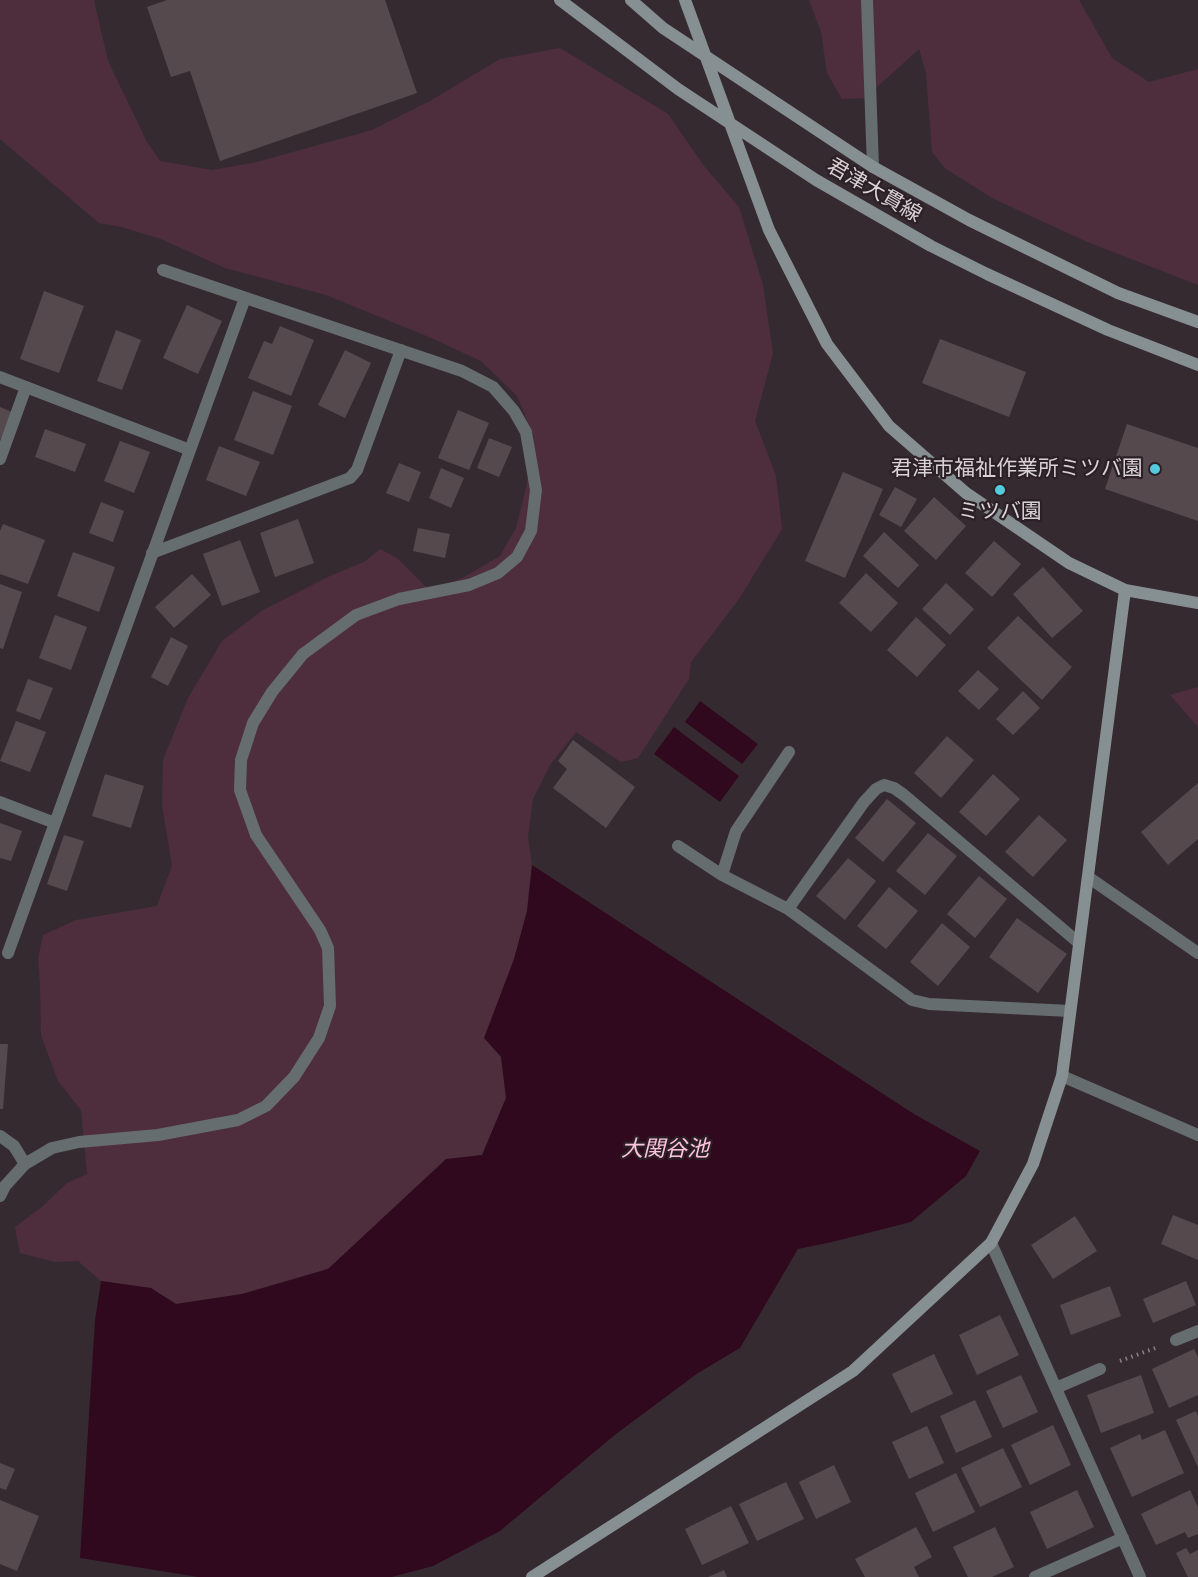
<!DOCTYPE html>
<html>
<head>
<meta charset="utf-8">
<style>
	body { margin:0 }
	canvas { display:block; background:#352a2f }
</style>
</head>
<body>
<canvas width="1198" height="1577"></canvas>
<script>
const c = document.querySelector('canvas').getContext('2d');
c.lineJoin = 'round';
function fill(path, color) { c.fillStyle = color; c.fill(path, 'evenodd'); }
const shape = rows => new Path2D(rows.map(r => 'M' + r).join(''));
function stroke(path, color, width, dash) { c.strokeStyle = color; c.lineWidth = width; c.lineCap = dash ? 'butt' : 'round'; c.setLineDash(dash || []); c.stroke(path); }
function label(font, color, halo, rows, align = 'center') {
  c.font = font + ' Bitter,"Noto Sans JP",serif'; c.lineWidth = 4.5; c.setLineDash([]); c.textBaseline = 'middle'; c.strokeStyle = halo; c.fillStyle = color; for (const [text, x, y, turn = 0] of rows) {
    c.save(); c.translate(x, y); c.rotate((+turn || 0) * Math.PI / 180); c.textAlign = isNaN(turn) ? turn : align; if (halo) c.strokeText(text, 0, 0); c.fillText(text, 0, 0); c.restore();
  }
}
fill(shape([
	[0,0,94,0,108,61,147,142,160,161,212,170,257,162,372,130,430,101,500,59,560,48,668,114,704,166,739,207,763,285,773,353,755,421,776,476,782,529,739,599,691,662,689,679,638,758,621,762,576,732,550,765,533,799,528,837,532,865,527,911,514,959,501,1057,506,1098,482,1155,446,1160,328,1269,242,1294,176,1304,151,1288,101,1281,78,1261,55,1262,20,1253,15,1227,43,1206,67,1183,87,1174,81,1110,58,1081,41,1035,40,984,38,959,43,935,76,920,157,906,172,866,162,805,163,760,188,698,222,641,263,610,332,575,364,562,380,549,397,558,430,591,464,577,500,556,516,528,526,488,534,437,517,396,481,361,429,337,326,295,225,268,161,239,122,227,99,223,0,139],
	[809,0,1079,0,1112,58,1149,82,1198,69,1198,285,1085,241,994,199,946,169,932,152,926,73,919,49,865,98,842,99,827,73,821,32],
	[1198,687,1198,727,1170,695]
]), '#4e2e3d');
fill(shape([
	[700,701,758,744,742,764,685,722],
	[674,727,739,776,720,802,654,754],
	[532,865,914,1114,980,1151,966,1176,911,1222,832,1242,798,1249,740,1348,698,1373,616,1434,500,1531,433,1566,392,1577,198,1577,80,1558,95,1320,101,1281,151,1288,176,1304,242,1294,328,1269,446,1159,482,1155,506,1098,501,1057,484,1038,514,959,527,911]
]), '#30091e');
fill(shape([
	[167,0,385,0,417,93,220,161,190,71,171,77,147,7],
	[44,291,84,306,59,373,20,359],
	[187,305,222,321,198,374,163,358],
	[280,326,314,340,291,396,248,378,264,341,272,344],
	[116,330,141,340,122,390,97,381],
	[940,339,1026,372,1009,417,922,383],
	[345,350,371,363,345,418,318,405],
	[253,391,292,406,273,455,234,440],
	[0,407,12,412,0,440],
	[458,410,489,423,469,470,438,458],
	[1127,424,1198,448,1198,521,1105,489],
	[45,429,86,444,75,472,35,457],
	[489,438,512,447,499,477,477,468],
	[120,441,150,452,134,493,104,481],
	[219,446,260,462,246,496,206,480],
	[399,463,421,472,409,502,386,493],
	[441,468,464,478,451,508,429,498],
	[843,472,883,489,845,578,805,561],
	[895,487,917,499,901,527,879,515],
	[934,497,966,526,936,560,904,531],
	[101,502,124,511,113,542,89,533],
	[298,519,314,563,275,577,260,533],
	[3,524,45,540,28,584,0,574,0,531],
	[418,528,450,534,445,558,413,551],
	[884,532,919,565,898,588,863,556],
	[240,540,260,592,222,606,203,554],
	[994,541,1021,564,992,597,965,573],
	[73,552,115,567,99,612,57,596],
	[1043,567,1083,611,1052,638,1013,594],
	[866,573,898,603,871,632,839,603],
	[192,574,211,595,174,628,155,607],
	[946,583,974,609,950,635,922,609],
	[0,584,22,592,3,649,0,648],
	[55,615,87,627,71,670,39,658],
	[1018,616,1072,667,1042,700,987,648],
	[916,617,946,645,917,677,887,650],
	[171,637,188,646,168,686,151,677],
	[978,670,999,689,979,710,958,691],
	[28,679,53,688,40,720,16,711],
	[1023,691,1040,708,1013,735,996,719],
	[16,721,46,732,30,772,0,761],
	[947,736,974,760,941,798,914,773],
	[573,740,635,787,606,828,553,788,567,769,558,761],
	[105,774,144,786,131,828,92,816],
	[993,774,1020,799,986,836,959,812],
	[1198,783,1198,839,1168,865,1141,832],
	[887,799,916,823,883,862,855,838],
	[1039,815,1067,840,1033,877,1005,852],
	[0,823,22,831,11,861,0,858],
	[928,833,957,856,925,895,896,871],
	[64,835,84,841,67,891,47,884],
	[848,858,876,881,845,920,816,896],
	[979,876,1007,899,975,938,947,914],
	[889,887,918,911,886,949,857,926],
	[1017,918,1067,954,1038,993,989,957],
	[942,923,970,947,938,986,910,962],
	[0,1044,8,1044,3,1109,0,1109],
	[1173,1215,1198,1225,1198,1260,1161,1244],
	[1075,1216,1097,1251,1053,1279,1031,1245],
	[1186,1281,1196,1305,1153,1323,1143,1299],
	[1110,1286,1121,1316,1071,1335,1060,1305],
	[1000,1315,1019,1355,977,1375,959,1335],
	[1194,1349,1198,1357,1198,1395,1169,1408,1152,1369],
	[934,1354,953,1394,911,1413,892,1374],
	[1021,1375,1038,1412,1003,1428,986,1391],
	[1141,1375,1154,1413,1101,1433,1087,1395],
	[975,1400,992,1437,956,1453,940,1416],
	[1196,1411,1198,1416,1198,1467,1176,1420],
	[1053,1425,1071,1465,1030,1485,1011,1445],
	[927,1426,944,1463,909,1479,892,1442],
	[1165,1430,1184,1473,1132,1497,1110,1448,1140,1434,1142,1440],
	[1003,1448,1022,1487,980,1507,961,1468],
	[0,1463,15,1469,6,1490,0,1488],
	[834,1465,851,1502,816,1519,799,1482],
	[956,1473,975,1512,933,1532,915,1493],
	[786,1482,804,1519,757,1541,739,1504],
	[1077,1490,1094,1527,1047,1549,1030,1512],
	[1190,1490,1198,1507,1198,1534,1188,1538,1185,1532,1156,1545,1141,1514],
	[0,1500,39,1516,17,1571,0,1564],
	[731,1506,749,1543,702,1565,685,1529],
	[916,1527,932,1557,914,1567,919,1577,865,1577,855,1559],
	[995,1527,1014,1567,992,1577,968,1577,953,1547],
	[1186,1548,1190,1554,1198,1550,1198,1577,1188,1577,1176,1553],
	[724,1570,727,1577,708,1577]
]), '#55494e');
stroke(shape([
	[1120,1361,1158,1347]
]), '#898184', 4, [1.5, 4.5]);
stroke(shape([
	[867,0,873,167],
	[0,377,190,450],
	[0,459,26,387],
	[152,553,350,478,357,470,401,350],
	[0,802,55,823],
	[678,846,722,875,788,909,912,1000,929,1004,1070,1011],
	[722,875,736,831,789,752],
	[1088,877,1198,953],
	[788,909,864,802,876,789,884,785,894,788,904,795,1079,943],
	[8,953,245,298],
	[1062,1076,1198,1135],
	[0,1136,14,1146,25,1164],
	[0,1196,5,1186,25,1164,52,1148,79,1142,158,1135,238,1120,266,1106,294,1077,319,1038,330,1006,328,948,320,930,256,835,240,790,241,760,253,723,272,692,303,654,356,615,399,599,469,585,498,573,517,557,531,531,536,490,526,432,514,411,493,387,462,371,163,270],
	[991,1243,1140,1577],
	[1176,1340,1198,1331],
	[1056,1388,1100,1369],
	[1035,1577,1123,1538]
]), '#666d6e', 12);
stroke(shape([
	[560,0,678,89,816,180,931,246,987,274,1108,330,1198,365],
	[631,0,663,28,873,167,969,220,1118,293,1198,322],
	[685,0,769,230,827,344,889,426,966,493,1069,563,1125,590,1198,603],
	[532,1577,853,1371,991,1243,1033,1164,1062,1076,1125,590]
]), '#869092', 12);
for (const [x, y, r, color] of [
	[1155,469,6,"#54cadd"],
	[1000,490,6,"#54cadd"]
]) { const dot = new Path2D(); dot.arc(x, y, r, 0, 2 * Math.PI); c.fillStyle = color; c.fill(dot); stroke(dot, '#2b2025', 2); }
label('21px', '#d9d2d4', '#2b2025', [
	["君津大貫線",874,191,30]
]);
label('21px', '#d9d2d4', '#2b2025', [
	["君津市福祉作業所ミツバ園",1143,469],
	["ミツバ園",1000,512,"center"]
], 'right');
label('italic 22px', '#ffc1dc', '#2b2025', [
	["大関谷池",665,1150]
]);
</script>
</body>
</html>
